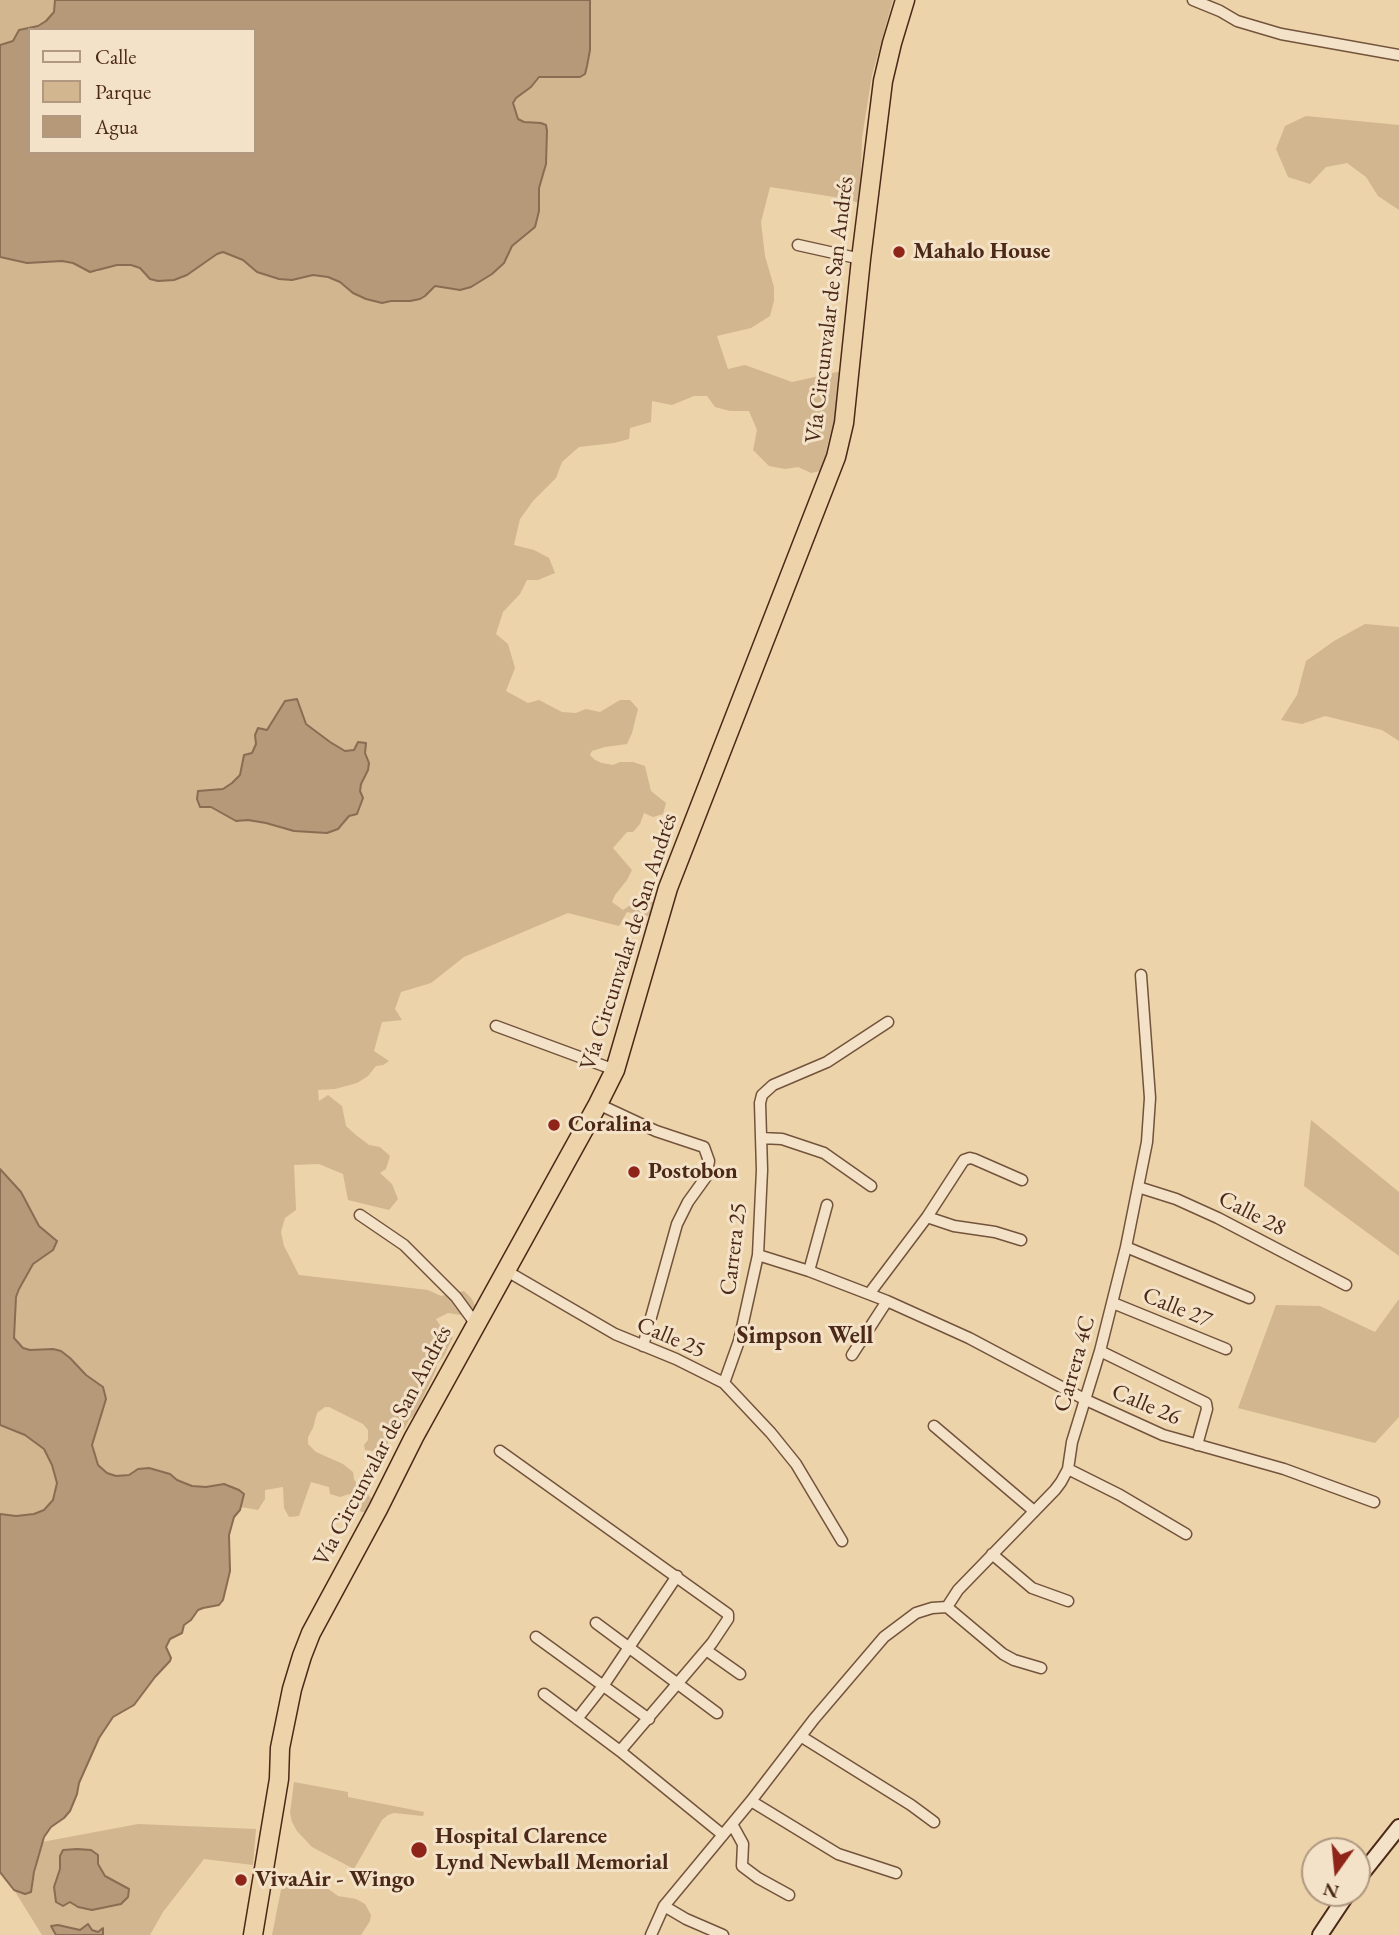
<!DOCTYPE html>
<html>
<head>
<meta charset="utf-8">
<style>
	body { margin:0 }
	#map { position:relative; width:1399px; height:1935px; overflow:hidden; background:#ecd3a9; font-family:"EB Garamond",serif }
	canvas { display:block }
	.legend { position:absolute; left:28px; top:28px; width:228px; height:126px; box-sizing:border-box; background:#f3e2c7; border:2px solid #b09881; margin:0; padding:9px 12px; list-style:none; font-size:21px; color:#4b2818 }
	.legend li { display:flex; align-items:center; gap:14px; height:35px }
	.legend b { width:35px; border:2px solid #b09881 }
	.north { position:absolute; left:1301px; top:1837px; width:70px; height:70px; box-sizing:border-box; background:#f3e2c7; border:2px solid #b09881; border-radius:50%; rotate:195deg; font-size:19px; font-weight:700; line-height:28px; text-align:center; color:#4b2818 }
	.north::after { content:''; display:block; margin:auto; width:24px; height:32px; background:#8f2418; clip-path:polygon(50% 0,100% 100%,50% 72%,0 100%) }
</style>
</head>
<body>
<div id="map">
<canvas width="1399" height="1935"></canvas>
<ul class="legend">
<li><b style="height:9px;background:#f3e2c7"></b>Calle</li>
<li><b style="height:19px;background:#d1b690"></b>Parque</li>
<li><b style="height:19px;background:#b59978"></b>Agua</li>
</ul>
<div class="north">N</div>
</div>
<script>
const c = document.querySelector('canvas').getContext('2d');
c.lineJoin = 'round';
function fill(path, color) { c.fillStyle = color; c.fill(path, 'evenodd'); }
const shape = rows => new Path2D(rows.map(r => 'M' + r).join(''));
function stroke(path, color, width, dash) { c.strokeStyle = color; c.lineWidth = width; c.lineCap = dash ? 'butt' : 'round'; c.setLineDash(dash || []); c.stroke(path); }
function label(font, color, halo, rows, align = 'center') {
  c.font = font + ' "EB Garamond",serif'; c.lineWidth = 6; c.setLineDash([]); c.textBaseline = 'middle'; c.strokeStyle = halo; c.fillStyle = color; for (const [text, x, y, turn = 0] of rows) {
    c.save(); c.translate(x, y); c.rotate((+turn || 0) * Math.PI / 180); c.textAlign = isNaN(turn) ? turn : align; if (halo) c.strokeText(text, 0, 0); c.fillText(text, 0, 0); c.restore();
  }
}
fill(shape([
	[0,0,55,0,56,1,54,12,46,21,38,26,19,30,13,41,0,45],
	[590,0,893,0,872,75,862,138,860,203,841,198,770,187,761,222,765,256,774,287,774,301,770,316,751,328,717,336,728,369,745,365,792,382,842,371,840,397,826,451,825,470,811,473,798,467,785,469,769,466,753,450,757,430,749,411,730,411,715,407,707,396,694,396,672,405,652,401,651,422,630,428,629,439,614,443,579,447,562,462,556,478,533,501,520,519,514,545,534,550,549,558,555,573,538,580,527,580,520,594,503,612,496,634,508,644,515,668,506,691,528,703,539,700,562,712,576,713,586,709,600,712,620,700,630,700,638,709,632,733,627,744,605,747,592,751,590,755,595,760,602,763,613,765,620,762,633,762,645,766,651,791,666,803,663,814,653,817,644,813,640,824,633,832,627,832,613,848,632,870,627,880,615,895,612,902,623,910,638,900,657,902,653,917,627,912,619,926,568,913,464,957,431,983,401,992,395,1009,402,1020,382,1022,374,1051,389,1061,383,1065,376,1066,368,1076,357,1083,335,1089,318,1090,319,1101,328,1095,342,1106,346,1126,356,1135,369,1145,380,1147,390,1156,386,1169,380,1173,392,1184,398,1199,389,1210,348,1200,343,1174,319,1164,294,1165,296,1210,285,1218,281,1232,284,1246,299,1275,428,1290,441,1296,464,1291,472,1299,475,1306,469,1312,461,1315,448,1313,436,1319,441,1327,453,1337,444,1356,437,1364,436,1370,415,1414,409,1420,405,1428,390,1439,383,1452,365,1450,364,1445,368,1440,368,1430,363,1424,329,1407,325,1407,317,1413,313,1428,308,1437,308,1444,316,1452,343,1464,353,1472,354,1480,376,1503,368,1512,361,1512,349,1494,340,1497,330,1494,329,1487,311,1482,299,1516,289,1517,284,1508,283,1487,265,1490,265,1499,258,1510,241,1507,244,1494,235,1488,224,1484,206,1487,192,1486,177,1480,170,1474,149,1468,138,1469,129,1474,116,1476,107,1473,98,1465,92,1445,106,1399,97,1382,86,1375,70,1358,61,1351,53,1349,30,1350,23,1348,14,1338,16,1297,19,1289,33,1264,53,1250,55,1238,39,1226,21,1192,0,1169,0,257,27,263,62,261,73,263,82,269,97,272,104,267,117,265,131,265,140,268,144,273,187,275,217,254,223,252,243,260,258,272,279,279,292,280,313,275,328,277,340,282,353,293,382,303,391,301,410,301,425,296,435,286,450,289,471,287,492,274,504,263,512,246,535,227,539,211,539,188,546,164,547,131,546,125,524,122,518,119,513,103,515,98,535,83,539,77,580,77,588,63,590,50],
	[285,701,303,714,306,724,316,732,345,751,354,750,365,753,369,763,366,776,361,784,360,791,363,798,360,807,349,816,342,826,327,833,294,831,266,823,248,820,236,821,211,807,209,789,223,789,232,783,240,775,244,755,252,753,256,744,255,735,267,730],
	[1306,116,1399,125,1399,210,1378,196,1366,177,1347,163,1326,167,1310,184,1288,177,1276,149,1285,126],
	[1365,624,1399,627,1399,741,1382,730,1325,716,1302,724,1281,720,1297,695,1306,661,1334,641],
	[1311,1120,1399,1192,1399,1256,1304,1186],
	[1399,1299,1399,1417,1375,1443,1238,1408,1276,1305,1320,1306,1375,1332],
	[0,1425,25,1435,36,1442,44,1449,52,1465,57,1483,53,1500,44,1510,34,1514,16,1516,0,1514],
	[294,1782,348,1792,348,1797,424,1812,423,1816,394,1813,388,1815,382,1820,354,1869,312,1847,297,1831,292,1822,290,1813],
	[138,1824,256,1829,253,1865,204,1859,163,1912,150,1935,103,1935,104,1933,92,1930,88,1924,80,1930,71,1928,52,1929,56,1935,42,1935,14,1890,25,1894,31,1892,42,1842],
	[77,1849,91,1850,99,1859,98,1864,105,1876,129,1889,116,1906,93,1910,70,1902,63,1905,56,1902,54,1893,55,1883,60,1869],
	[304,1877,316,1880,338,1896,356,1899,365,1904,371,1915,370,1921,361,1935,272,1935,281,1890,289,1881]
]), '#d1b690');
const water = shape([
	[55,0,590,0,590,50,587,66,585,74,580,77,539,77,531,87,516,98,513,103,518,119,524,122,541,123,546,125,547,131,546,164,539,188,539,211,535,227,512,246,504,263,492,274,471,287,460,290,435,286,425,296,420,299,410,301,391,301,382,303,366,299,353,293,340,282,328,277,313,275,292,280,279,279,257,272,243,260,223,252,217,254,187,275,174,280,158,281,150,279,140,268,131,265,117,265,90,272,73,263,62,261,27,263,0,257,0,45,13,41,19,30,38,26,46,21,54,12,55,0],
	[30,30,254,30,254,152,30,152,30,30],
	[297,699,306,724,330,742,345,751,354,750,358,742,366,743,365,753,369,763,368,770,361,784,360,791,363,798,357,814,349,816,338,829,327,833,294,831,266,823,248,820,236,821,211,807,200,807,197,799,198,791,223,789,232,783,240,775,244,755,252,753,256,744,255,735,258,728,267,730,285,701,297,699],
	[0,1169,21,1192,39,1226,57,1241,53,1250,33,1264,19,1289,16,1297,14,1338,23,1348,30,1350,53,1349,61,1351,70,1358,86,1375,103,1387,106,1399,92,1445,98,1465,107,1473,116,1476,129,1475,138,1469,149,1468,170,1474,177,1480,192,1486,206,1487,224,1484,239,1490,244,1494,240,1510,234,1517,229,1535,230,1571,223,1600,219,1605,203,1608,198,1610,191,1620,184,1625,182,1633,170,1639,166,1647,171,1658,170,1661,155,1677,134,1705,113,1717,99,1738,79,1783,77,1794,70,1811,64,1818,51,1827,44,1837,34,1872,31,1892,25,1894,14,1890,0,1872,0,1514,16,1516,34,1514,44,1510,53,1500,57,1483,52,1465,44,1449,25,1435,0,1425,0,1169],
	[77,1849,91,1850,98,1855,98,1864,105,1876,129,1889,128,1897,121,1904,92,1910,78,1907,70,1902,63,1906,56,1902,54,1887,60,1869,60,1856,63,1850,77,1849],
	[88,1924,92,1930,98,1932,103,1928,103,1935,56,1935,51,1926,58,1925,80,1930,88,1924]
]);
fill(water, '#b59978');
stroke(water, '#8b6c52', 2);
const street = shape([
	[1193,0,1220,11,1237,21,1281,34,1399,55],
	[798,245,861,259],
	[496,1026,615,1070],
	[598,1104,656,1131,704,1147,709,1161,706,1177,688,1202,677,1224,643,1346],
	[761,1138,782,1139,824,1153,871,1186],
	[1138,1187,1176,1199,1218,1218,1346,1285],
	[360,1215,404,1245,456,1297,475,1323],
	[927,1217,954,1226,995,1232,1021,1240],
	[1126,1247,1249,1298],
	[758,1255,809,1271,887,1301,969,1338,1086,1400,1163,1435,1284,1469,1374,1502],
	[505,1270,615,1334,676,1359,724,1383,771,1433,796,1464,842,1541],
	[809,1271,827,1205],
	[869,1294,927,1217,964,1160,970,1158,974,1159,1022,1180],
	[1113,1303,1226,1349],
	[1100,1351,1206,1403,1207,1409,1197,1445],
	[852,1355,887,1301],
	[724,1383,739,1341,758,1255,762,1170,760,1103,762,1095,773,1085,827,1062,888,1022],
	[934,1426,1034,1511],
	[500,1451,728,1614,728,1619,712,1643,620,1751],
	[1068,1469,1120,1495,1186,1534],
	[992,1554,1032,1588,1068,1601],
	[596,1623,717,1713],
	[536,1637,649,1719],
	[706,1650,740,1674],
	[1041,1668,1014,1660,1003,1654,947,1607,958,1590,1055,1490,1061,1482,1068,1469,1072,1442,1100,1351,1126,1247,1147,1142,1150,1098,1141,975],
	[544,1694,620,1751,723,1835],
	[577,1719,603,1686,677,1576],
	[802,1737,911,1805,934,1822],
	[751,1801,838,1854,896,1873],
	[732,1824,743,1844,742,1866,758,1878,789,1895],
	[664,1906,686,1919,723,1935],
	[651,1935,664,1906,751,1801,814,1719,884,1637,916,1613,932,1608,947,1607]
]);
const secondary = shape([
	[1357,1880,1399,1827],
	[1320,1935,1348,1893]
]);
const highway = shape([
	[253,1935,279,1779,280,1748,292,1689,302,1656,311,1633,378,1509,414,1437,598,1104,615,1070,668,888,836,457,844,423,861,259,883,81,892,43,905,0]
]);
stroke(street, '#73533c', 13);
stroke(secondary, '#4b2818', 18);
stroke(highway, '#4b2818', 21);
stroke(street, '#f3e2c7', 10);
stroke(secondary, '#f3e2c7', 14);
stroke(highway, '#ecd3a9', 18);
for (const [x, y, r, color] of [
	[899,252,7,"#8f2418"],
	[554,1125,7,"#8f2418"],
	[634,1172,7,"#8f2418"],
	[419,1850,9,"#8f2418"],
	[241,1880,7,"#8f2418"]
]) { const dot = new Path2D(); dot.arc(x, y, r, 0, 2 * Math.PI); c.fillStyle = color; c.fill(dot); stroke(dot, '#f3e2c7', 2.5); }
label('bold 23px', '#4b2818', '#f3e2c7', [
	["Mahalo House",913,252],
	["Coralina",568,1125],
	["Postobon",648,1172],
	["Hospital Clarence",435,1837],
	["Lynd Newball Memorial",435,1863],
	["VivaAir - Wingo",255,1880]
], 'left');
label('23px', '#4b2818', '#f3e2c7', [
	["Vía Circunvalar de San Andrés",830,310,-83],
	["Vía Circunvalar de San Andrés",629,942,-72],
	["Calle 28",1252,1214,27],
	["Carrera 25",734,1249,-83],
	["Calle 27",1177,1308,22],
	["Calle 25",671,1338,23],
	["Carrera 4C",1075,1364,-74],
	["Calle 26",1146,1405,23],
	["Vía Circunvalar de San Andrés",383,1446,-62]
]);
label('bold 24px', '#4b2818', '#f3e2c7', [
	["Simpson Well",805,1336]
]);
</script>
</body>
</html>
